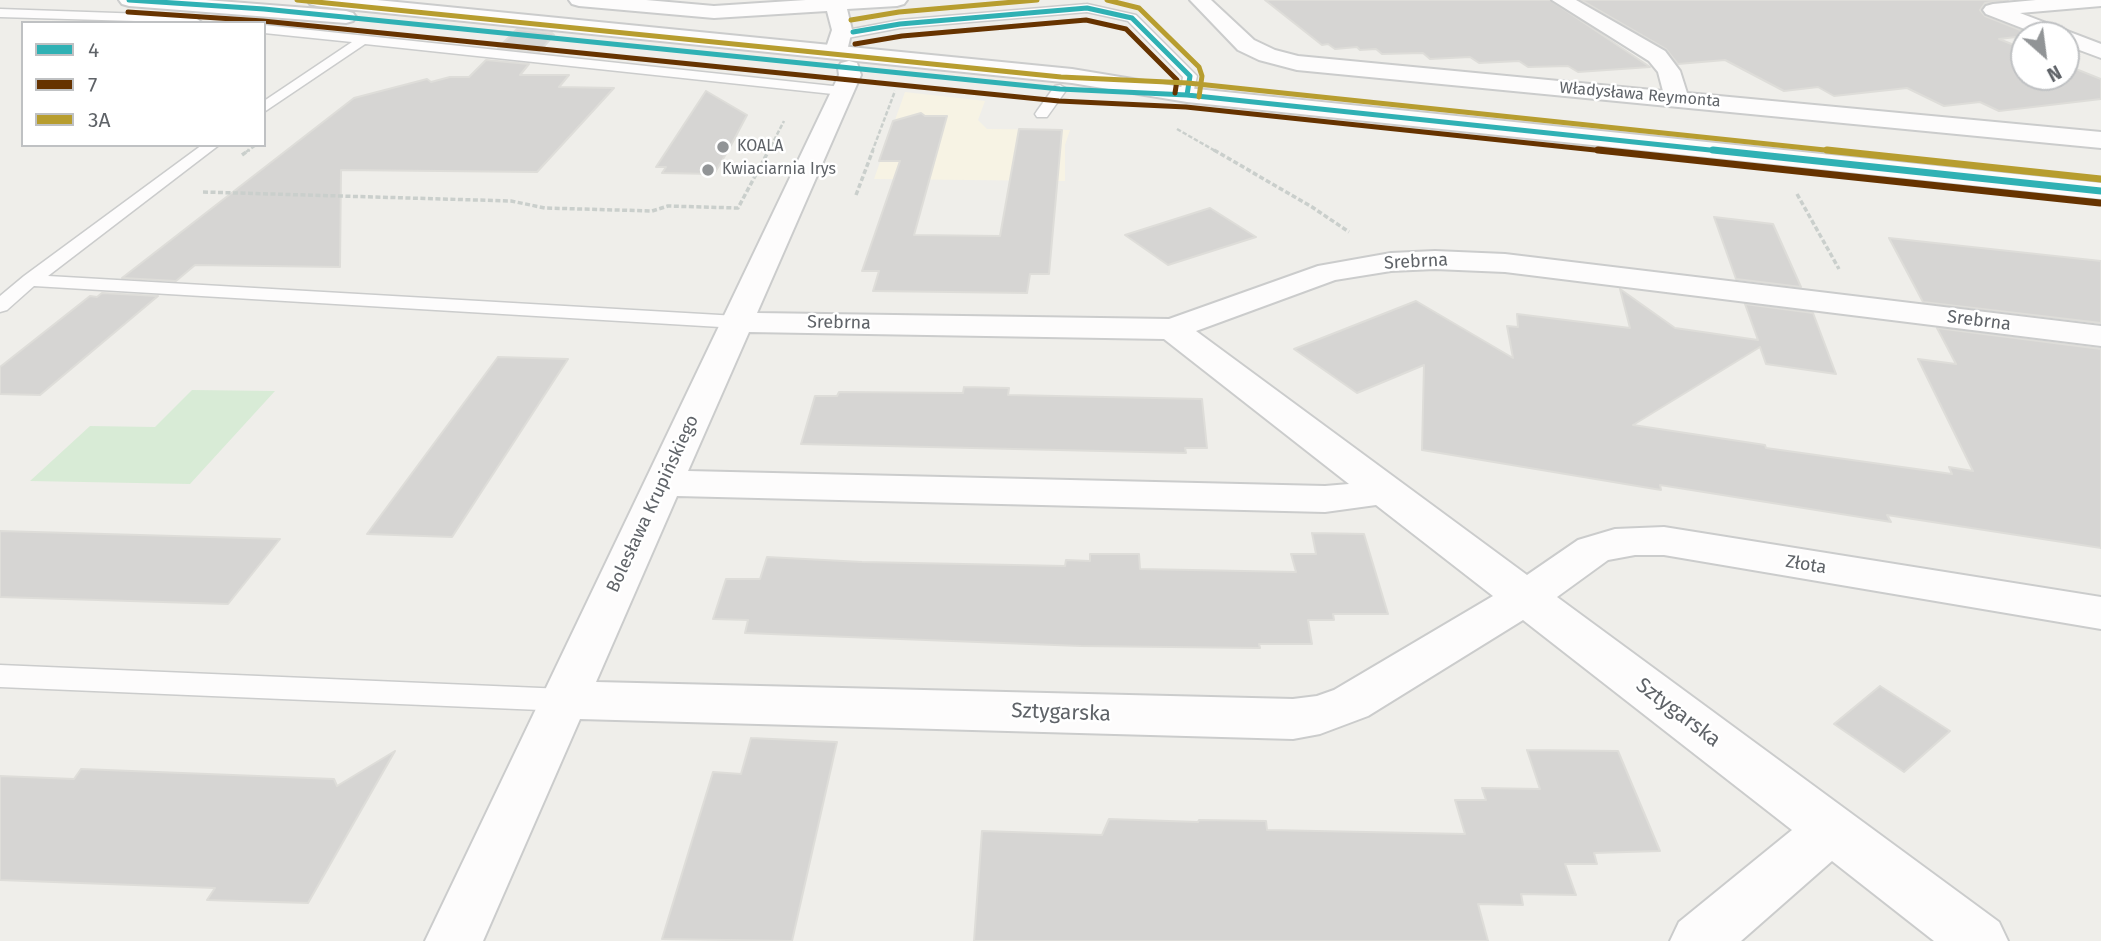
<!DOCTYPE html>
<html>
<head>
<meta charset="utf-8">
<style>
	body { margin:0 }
	#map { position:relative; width:2101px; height:941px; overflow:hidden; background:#efeeea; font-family:"Fira Sans",sans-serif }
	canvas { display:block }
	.legend { position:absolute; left:21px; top:21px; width:245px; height:126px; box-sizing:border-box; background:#fff; border:2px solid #bfc1c3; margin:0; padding:9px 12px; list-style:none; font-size:21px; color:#5f6368 }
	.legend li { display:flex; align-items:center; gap:14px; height:35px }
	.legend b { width:35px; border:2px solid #bfc1c3 }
	.north { position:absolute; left:2010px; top:21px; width:70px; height:70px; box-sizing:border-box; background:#fff; border:2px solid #bfc1c3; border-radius:50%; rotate:152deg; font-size:19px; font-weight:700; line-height:28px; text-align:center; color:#5f6368 }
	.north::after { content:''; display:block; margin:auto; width:24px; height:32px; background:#919496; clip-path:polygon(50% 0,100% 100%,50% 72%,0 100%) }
</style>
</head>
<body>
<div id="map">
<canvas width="2101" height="941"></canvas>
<ul class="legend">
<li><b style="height:9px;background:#30b1b4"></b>4</li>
<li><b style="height:9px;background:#630"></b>7</li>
<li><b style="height:9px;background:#b79d2f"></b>3A</li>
</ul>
<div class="north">N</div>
</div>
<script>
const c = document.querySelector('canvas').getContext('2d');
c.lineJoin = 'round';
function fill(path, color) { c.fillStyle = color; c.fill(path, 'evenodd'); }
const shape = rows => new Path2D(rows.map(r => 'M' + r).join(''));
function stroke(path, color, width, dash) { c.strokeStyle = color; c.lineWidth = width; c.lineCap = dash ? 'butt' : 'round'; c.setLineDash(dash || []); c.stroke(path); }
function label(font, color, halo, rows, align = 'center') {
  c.font = font + ' "Fira Sans",sans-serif'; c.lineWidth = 5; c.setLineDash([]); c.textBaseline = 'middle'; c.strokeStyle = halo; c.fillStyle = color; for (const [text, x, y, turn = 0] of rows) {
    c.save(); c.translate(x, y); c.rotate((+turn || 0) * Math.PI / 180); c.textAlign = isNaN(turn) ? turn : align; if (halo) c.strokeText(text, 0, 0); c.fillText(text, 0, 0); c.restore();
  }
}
fill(shape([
	[905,92,985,101,978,120,987,129,1070,130,1065,145,1065,181,874,179]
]), '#f7f3e4');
fill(shape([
	[192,390,275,391,190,484,30,481,90,426,155,427]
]), '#d8ebd6');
const building = shape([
	[1265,0,1550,0,1650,67,1578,72,1568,66,1528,67,1519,61,1479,63,1470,57,1430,59,1423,53,1382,54,1376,49,1360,50,1357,47,1335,49,1328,44,1322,45,1265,0],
	[1581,0,2008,0,1985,3,1980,10,1985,16,2033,35,1999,39,2024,49,2024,77,2066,77,2066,65,2101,79,2101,99,1999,111,1980,102,1944,106,1907,88,1834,96,1818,87,1784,91,1725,60,1678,64,1666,49,1581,0],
	[517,29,552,33,554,35,539,52,498,48,517,29],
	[486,60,529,64,520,75,569,75,559,87,614,88,537,172,341,170,340,267,195,265,176,281,122,278,354,98,427,79,431,82,450,77,469,77,486,60],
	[706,91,747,115,729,149,714,174,662,173,666,167,656,167,706,91],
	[921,113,925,116,947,116,914,235,1000,236,1019,129,1062,130,1049,274,1030,274,1027,293,873,291,879,271,862,271,900,161,879,161,893,121,921,113],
	[1210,208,1256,237,1168,265,1125,235,1210,208],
	[1714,217,1773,224,1801,287,1736,279,1714,217],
	[1889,238,2101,261,2101,323,1923,302,1889,238],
	[1620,289,1675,328,1758,340,1745,304,1813,313,1836,374,1766,364,1760,347,1633,425,1765,445,1766,448,1952,474,1949,467,1973,471,1918,359,1956,364,1937,328,2101,349,2101,548,1887,515,1891,522,1660,485,1661,490,1422,450,1424,365,1357,393,1294,349,1416,301,1513,358,1507,326,1518,327,1517,314,1630,328,1620,289],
	[102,293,158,296,40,395,0,394,0,367,90,296,97,297,102,293],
	[498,357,568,359,452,537,367,534,498,357],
	[964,387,1009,388,1008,395,1202,399,1207,448,1185,448,1186,453,801,444,815,396,837,396,839,392,963,393,964,387],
	[0,531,280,539,228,604,0,597,0,531],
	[1312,533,1364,534,1388,614,1333,614,1334,620,1308,620,1312,644,1259,644,1260,648,1081,646,745,633,748,620,713,619,726,579,760,579,767,557,862,562,1065,566,1066,560,1090,561,1090,554,1139,554,1140,569,1296,572,1291,554,1316,554,1312,533],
	[1880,686,1950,731,1904,772,1834,724,1880,686],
	[751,738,837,742,792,941,662,939,713,772,741,774,751,738],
	[1527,750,1618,751,1660,851,1594,853,1597,864,1565,864,1576,895,1521,894,1523,905,1478,904,1488,941,974,941,982,831,1102,835,1109,819,1198,822,1199,820,1266,821,1267,830,1465,834,1455,800,1486,800,1482,788,1540,789,1527,750],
	[395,751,308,903,207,900,215,888,0,880,0,776,74,779,81,769,334,779,337,786,395,751]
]);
fill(building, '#d6d5d3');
stroke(building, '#deddd9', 2);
const service = shape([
	[1087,4,1136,15,1197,76,1192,98,1182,98,1180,95,1183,77,1128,21,1087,12,900,28,842,39,836,35,842,31,900,20,1087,4],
	[0,9,145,14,197,19,203,23,0,17,0,9],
	[264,25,842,87,849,91,842,95,365,44,264,112,264,101,352,42,264,33,264,25],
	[1060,85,1067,89,1047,117,1037,117,1035,114,1037,111,1055,86,1060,85],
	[202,145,219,145,48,276,737,316,747,322,737,328,34,286,7,310,0,312,0,296,24,276,202,145],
	[0,665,564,689,574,692,578,700,574,708,564,711,0,687,0,665]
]);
const minor = shape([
	[569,0,646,0,714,6,806,0,907,0,904,4,897,6,847,9,852,30,847,51,844,56,836,58,828,56,825,51,832,30,827,11,714,18,579,6,572,4,569,0],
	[1190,0,1211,0,1254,40,1275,50,1298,56,1663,91,1658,72,1649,61,1552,0,1576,0,1665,51,1680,71,1687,93,2101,132,2101,148,1297,70,1259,60,1238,50,1190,0],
	[2036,0,2101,0,2101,6,2020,13,2101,44,2101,58,2066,45,2066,35,2040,35,1986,14,1983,10,1986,6,1993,4,2036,0],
	[849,61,857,63,861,75,757,313,1169,319,1318,266,1391,253,1435,251,1505,254,2101,326,2101,346,1505,272,1435,269,1391,271,1335,280,1196,331,1527,575,1578,540,1615,529,1664,527,2101,597,2101,629,1664,555,1635,555,1608,560,1557,597,1999,922,2008,941,1934,941,1832,861,1741,941,1670,941,1679,922,1792,830,1523,620,1368,716,1320,734,1293,739,580,719,483,941,425,941,839,75,838,68,841,63,849,61],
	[749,332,1164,339,1349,484,1325,486,688,471,749,332],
	[677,496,1325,512,1376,505,1493,596,1334,690,1317,696,1293,699,596,682,677,496]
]);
const tertiary = shape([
	[119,0,206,0,346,11,353,13,356,17,353,21,346,23,129,6,122,4,119,0],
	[307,0,377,0,1072,69,1187,88,2101,183,2101,199,1187,102,1072,83,317,6,310,4,307,0]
]);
stroke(service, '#cbcccc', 3);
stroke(minor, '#cbcccc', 4);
stroke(tertiary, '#cbcccc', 4);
stroke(shape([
	[1177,129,1217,152],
	[246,152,256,145],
	[768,152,784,121],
	[872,152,895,91]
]), '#cacfcc', 2.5, [4.5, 2]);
stroke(shape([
	[1214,150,1312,207,1349,232],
	[242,155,249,150],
	[203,192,511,201,545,208,652,211,668,206,738,208,769,150],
	[1797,194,1839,269],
	[856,195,873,150]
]), '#cacfcc', 3.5, [5, 2.5]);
fill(service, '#fdfcfc');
fill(minor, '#fdfcfc');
fill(tertiary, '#fdfcfc');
stroke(shape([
	[129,0,264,9,1060,89,1187,95,1729,152],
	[853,32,900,24,1087,8,1132,18,1190,76,1187,95]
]), '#30b1b4', 5);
stroke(shape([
	[1713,150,2101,191]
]), '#30b1b4', 7);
stroke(shape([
	[128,12,263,21,1059,101,1186,107,1614,152],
	[855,44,902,36,1086,20,1126,29,1177,80,1175,93]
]), '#630', 5);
stroke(shape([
	[1598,150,2100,203]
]), '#630', 7);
stroke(shape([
	[297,0,1061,77,1188,83,1844,152],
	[1107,0,1139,8,1199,67,1202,76,1199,97],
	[851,20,899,12,1037,0]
]), '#b79d2f', 5);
stroke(shape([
	[1827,150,2101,179]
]), '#b79d2f', 7);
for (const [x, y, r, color] of [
	[723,147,7,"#919496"],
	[708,170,7,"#919496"]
]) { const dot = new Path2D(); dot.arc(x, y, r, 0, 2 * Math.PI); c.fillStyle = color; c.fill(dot); stroke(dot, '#fff', 2.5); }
label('16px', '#5f6368', '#fff', [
	["Władysława Reymonta",1640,95,5]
]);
label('16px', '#5f6368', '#fff', [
	["KOALA",737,147],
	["Kwiaciarnia Irys",722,170]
], 'left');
label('18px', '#5f6368', '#fff', [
	["Srebrna",1416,262,-3],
	["Srebrna",1979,321,7],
	["Srebrna",839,323,1],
	["Bolesława Krupińskiego",653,504,-65],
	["Złota",1806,565,9]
]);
label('21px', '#5f6368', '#fff', [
	["Sztygarska",1061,713,2],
	["Sztygarska",1678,713,37]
]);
</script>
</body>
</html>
